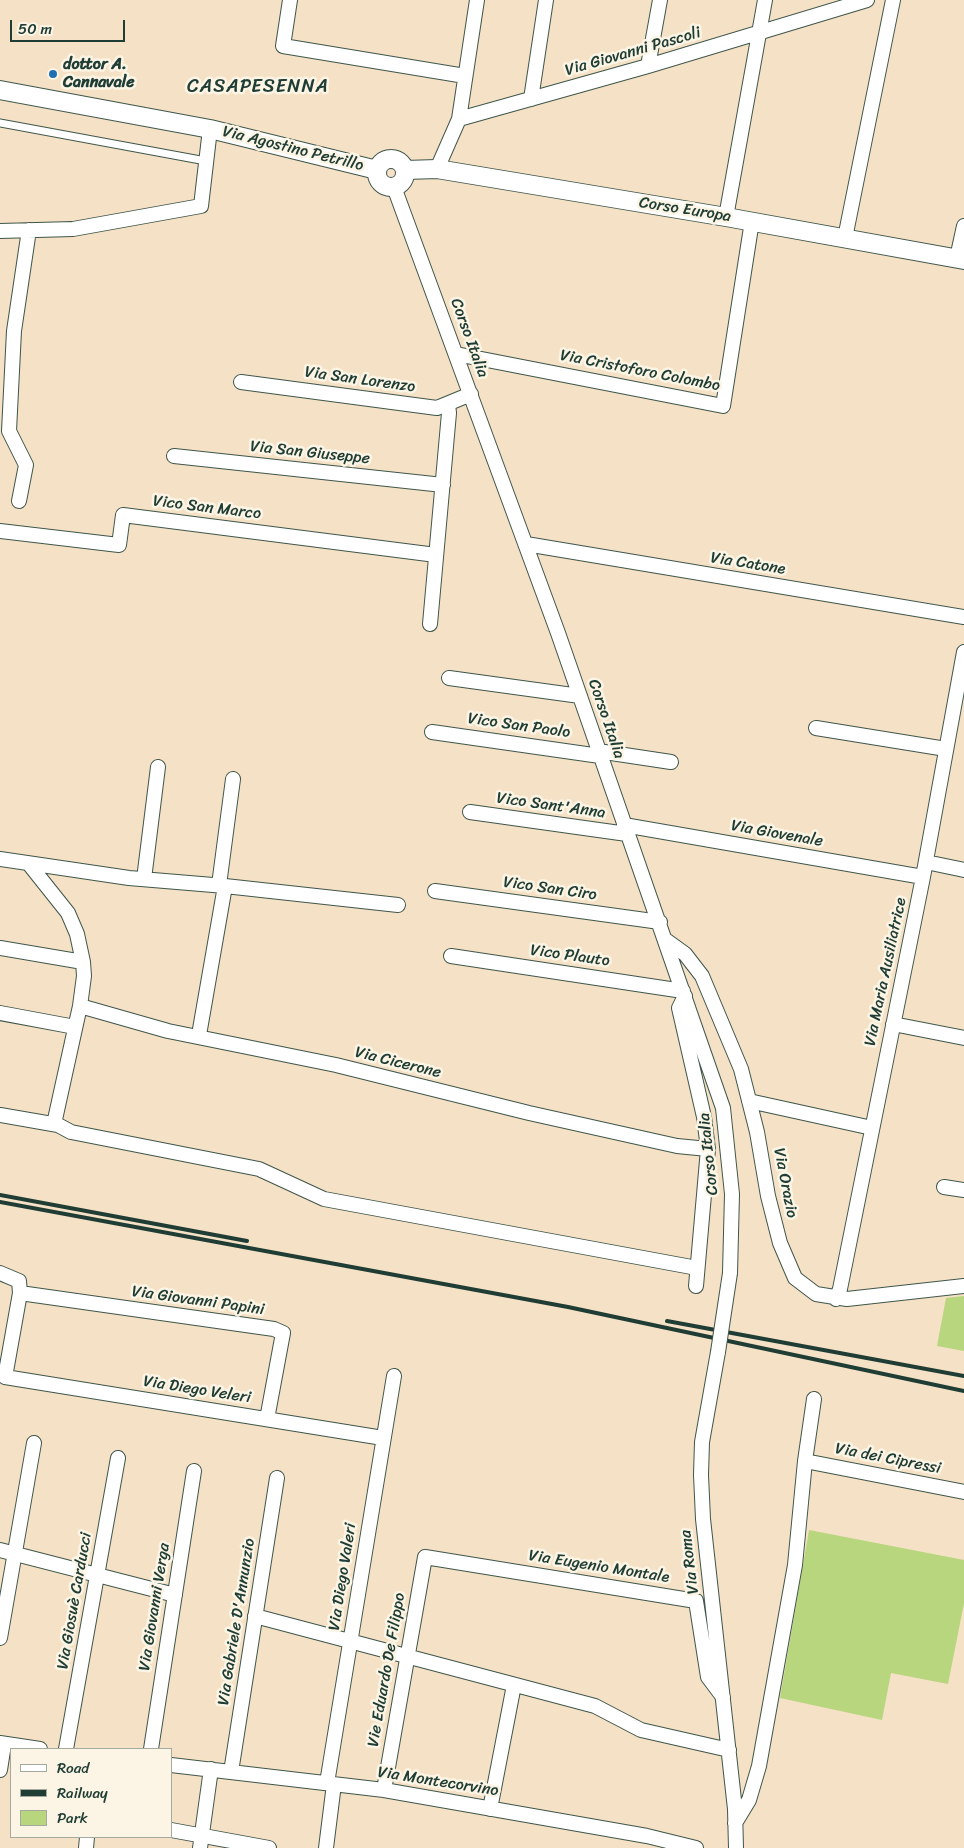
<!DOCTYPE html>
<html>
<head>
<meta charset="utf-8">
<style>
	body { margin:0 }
	#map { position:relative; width:964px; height:1848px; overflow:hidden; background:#f5e1c5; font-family:Sriracha,sans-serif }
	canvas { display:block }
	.legend { position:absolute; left:10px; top:1748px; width:162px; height:90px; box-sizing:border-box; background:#fcf5e5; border:1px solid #a4ab9e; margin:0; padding:6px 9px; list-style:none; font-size:15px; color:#1f3d34 }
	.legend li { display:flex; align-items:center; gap:10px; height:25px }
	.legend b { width:25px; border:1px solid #a4ab9e }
	.scale { position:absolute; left:10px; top:20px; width:115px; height:22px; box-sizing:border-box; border:2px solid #1f3d34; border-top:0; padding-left:6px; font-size:15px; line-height:18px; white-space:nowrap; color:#1f3d34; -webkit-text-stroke:4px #fcf5e5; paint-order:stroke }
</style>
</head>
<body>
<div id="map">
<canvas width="964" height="1848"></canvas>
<ul class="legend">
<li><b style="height:6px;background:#fff"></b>Road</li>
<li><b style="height:6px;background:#1f3d34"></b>Railway</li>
<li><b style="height:14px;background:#b7d67d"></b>Park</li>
</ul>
<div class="scale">50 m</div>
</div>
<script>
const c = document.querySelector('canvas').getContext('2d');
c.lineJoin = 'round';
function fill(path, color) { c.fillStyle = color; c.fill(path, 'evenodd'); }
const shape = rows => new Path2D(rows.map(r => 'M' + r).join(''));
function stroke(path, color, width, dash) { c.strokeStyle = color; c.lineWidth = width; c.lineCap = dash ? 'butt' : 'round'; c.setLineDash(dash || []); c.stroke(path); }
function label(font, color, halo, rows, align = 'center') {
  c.font = font + ' Sriracha,sans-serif'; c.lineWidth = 5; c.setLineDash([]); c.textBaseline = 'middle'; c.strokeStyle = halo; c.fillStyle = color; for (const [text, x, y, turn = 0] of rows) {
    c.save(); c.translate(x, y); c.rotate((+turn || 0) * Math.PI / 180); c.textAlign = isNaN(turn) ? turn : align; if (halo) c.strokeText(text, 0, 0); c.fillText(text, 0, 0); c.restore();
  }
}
fill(shape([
	[964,1296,964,1351,937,1346,946,1298],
	[809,1530,964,1560,964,1603,948,1684,891,1673,882,1720,780,1698]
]), '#b7d67d');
const service = shape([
	[0,123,206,161]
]);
const minor = shape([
	[290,0,283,46,465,76],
	[648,66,660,0],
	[531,99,546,0],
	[459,119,477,0],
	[437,169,459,119,648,66,867,0],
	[394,187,558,633,723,1108,732,1194,730,1273],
	[726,217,765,0],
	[0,231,73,229,201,206,210,129],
	[845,238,893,0],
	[957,258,964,226],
	[456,354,723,406,752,221],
	[241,382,437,408,471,394],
	[174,456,443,485],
	[19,501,26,465,9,431,14,331,29,230],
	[0,531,119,545,123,515,436,555],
	[526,544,964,617],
	[430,624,449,413,448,404],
	[449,678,580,696],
	[816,728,946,749],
	[432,732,600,756],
	[598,751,671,762],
	[470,812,627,834],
	[624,825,923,877],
	[0,859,129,878,225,886,398,905],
	[926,862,964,870],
	[29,864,68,913,77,934,83,962,84,976,80,1006,54,1124],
	[144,879,158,767],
	[219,885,233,779],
	[435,891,660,922],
	[667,941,685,954,702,976,741,1069,757,1132,768,1196,780,1243,795,1278,816,1294,847,1299,964,1286],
	[0,948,83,962],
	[451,956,683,991],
	[685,996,679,1008,704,1117,708,1149,696,1286],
	[80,1006,168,1031,336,1065,529,1113,677,1146,708,1149],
	[0,1013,75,1027],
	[893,1024,964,1038],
	[199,1035,225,886],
	[749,1101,872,1128],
	[0,1115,58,1125,71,1132,259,1169,324,1199,697,1268],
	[944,1187,964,1190],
	[0,1273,19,1281,20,1293,5,1377,383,1438],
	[20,1293,274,1329,283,1333,267,1419],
	[836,1299,840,1289,923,877,964,652],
	[718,1352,702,1442,701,1475,703,1519,735,1809,736,1848],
	[805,1461,964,1492],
	[0,1550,175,1595],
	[255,1616,595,1706,641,1730,729,1750],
	[0,1638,34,1443],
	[0,1743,40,1749],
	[66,1749,118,1458],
	[151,1749,194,1471],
	[171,1765,384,1790,647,1836,696,1848],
	[0,1770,4,1744],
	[231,1772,277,1478],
	[327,1783,394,1376],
	[384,1790,425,1557,696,1601,708,1677,723,1697],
	[490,1809,514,1685],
	[735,1823,749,1800,759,1766,795,1565,805,1461,814,1399],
	[171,1830,269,1848],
	[86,1848,87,1837],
	[200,1848,211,1769],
	[326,1848,334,1784]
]);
const tertiary = shape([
	[0,90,210,129,377,170],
	'377 173a14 14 0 1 1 28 0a14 14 0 1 1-28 0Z',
	[405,170,437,169,726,217,964,260]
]);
stroke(service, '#3f564a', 9);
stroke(minor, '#3f564a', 16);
stroke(tertiary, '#3f564a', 20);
stroke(service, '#fff', 7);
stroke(minor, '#fff', 14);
stroke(tertiary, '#fff', 18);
stroke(shape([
	[0,1195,247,1241],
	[0,1202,568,1307,964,1391],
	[667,1321,964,1376]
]), '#1f3d34', 4);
const minorBridge = shape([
	[718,1352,730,1273]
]);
stroke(minorBridge, '#3f564a', 16, []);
stroke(minorBridge, '#fff', 14);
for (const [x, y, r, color] of [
	[53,74,5,"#1f6fb2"]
]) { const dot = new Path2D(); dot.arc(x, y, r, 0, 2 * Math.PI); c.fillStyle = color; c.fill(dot); stroke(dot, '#fcf5e5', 2); }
label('16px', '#1f3d34', '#fcf5e5', [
	["Via Giovanni Pascoli",633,52,-16],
	["Via Agostino Petrillo",293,149,14],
	["Corso Europa",685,210,9],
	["Corso Italia",469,338,70],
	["Via Cristoforo Colombo",640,371,11],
	["Via San Lorenzo",360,380,8],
	["Via San Giuseppe",310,453,6],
	["Vico San Marco",207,508,7],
	["Via Catone",748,564,9],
	["Corso Italia",606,719,71],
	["Vico San Paolo",519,726,8],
	["Vico Sant'Anna",551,806,8],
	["Via Giovenale",777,834,10],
	["Vico San Ciro",550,889,8],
	["Vico Plauto",570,956,8],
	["Via Maria Ausiliatrice",886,972,-78],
	["Via Cicerone",398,1063,14],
	["Corso Italia",709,1154,-96],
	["Via Orazio",785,1183,79],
	["Via Giovanni Papini",198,1301,8],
	["Via Diego Veleri",197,1390,9],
	["Via dei Cipressi",888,1459,11],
	["Via Roma",690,1562,-97],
	["Via Eugenio Montale",599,1567,9],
	["Via Diego Valeri",343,1577,-81],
	["Via Giosuè Carducci",75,1601,-80],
	["Via Giovanni Verga",155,1607,-81],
	["Via Gabriele D'Annunzio",237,1622,-81],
	["Vie Eduardo De Filippo",387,1670,-80],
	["Via Montecorvino",438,1782,9]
]);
label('bold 16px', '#1f3d34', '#fcf5e5', [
	["dottor A.",63,65],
	["Cannavale",63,83]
], 'left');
c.letterSpacing = '1px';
label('19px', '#1f3d34', '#fcf5e5', [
	["CASAPESENNA",258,87]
]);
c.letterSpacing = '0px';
</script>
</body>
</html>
